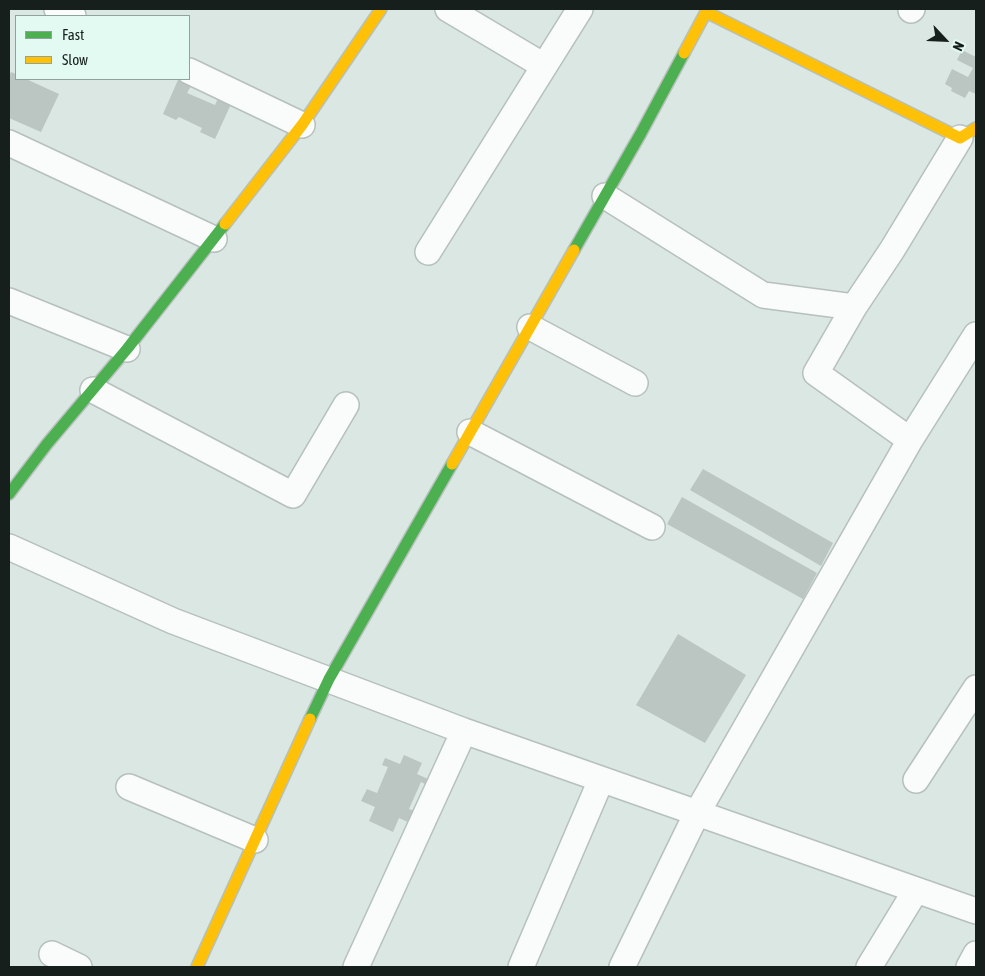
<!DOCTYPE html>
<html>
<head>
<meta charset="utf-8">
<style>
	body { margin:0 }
	#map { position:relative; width:985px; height:976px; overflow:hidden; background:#dbe7e3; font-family:"Asap Condensed",sans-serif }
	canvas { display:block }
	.frame { position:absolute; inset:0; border:10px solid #161f1c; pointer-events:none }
	.legend { position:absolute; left:15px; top:15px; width:175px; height:65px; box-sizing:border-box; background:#e2faf2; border:1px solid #90a29c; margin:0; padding:6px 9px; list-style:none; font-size:15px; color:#161f1c }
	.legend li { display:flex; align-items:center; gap:10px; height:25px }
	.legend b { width:25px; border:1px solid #90a29c }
	.north { position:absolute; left:920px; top:15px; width:50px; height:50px; -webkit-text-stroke:4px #e2faf2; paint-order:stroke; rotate:115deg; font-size:14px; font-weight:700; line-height:20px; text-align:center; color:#161f1c }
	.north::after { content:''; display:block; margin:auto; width:18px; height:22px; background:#161f1c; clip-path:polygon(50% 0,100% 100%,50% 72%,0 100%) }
</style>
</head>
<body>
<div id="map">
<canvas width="985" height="976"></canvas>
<div class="frame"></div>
<ul class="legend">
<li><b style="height:6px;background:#4caf50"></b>Fast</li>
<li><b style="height:6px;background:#ffc107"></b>Slow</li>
</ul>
<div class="north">N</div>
</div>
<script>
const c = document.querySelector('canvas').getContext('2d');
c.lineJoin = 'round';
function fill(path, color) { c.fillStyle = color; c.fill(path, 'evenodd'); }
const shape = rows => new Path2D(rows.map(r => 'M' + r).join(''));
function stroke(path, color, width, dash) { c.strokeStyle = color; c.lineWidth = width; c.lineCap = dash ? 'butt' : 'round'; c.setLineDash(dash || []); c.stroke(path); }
fill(shape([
	[962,50,976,57,976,94,969,91,965,98,951,91,952,88,945,84,952,69,968,77,973,68,957,60],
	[11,72,16,74,16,79,26,79,59,94,41,132,9,118,9,77],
	[178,80,191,86,187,93,215,105,219,96,232,102,215,139,200,132,202,128,179,117,176,120,163,114],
	[703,469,833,543,821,566,690,490],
	[682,497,817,573,803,599,667,524],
	[678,634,746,675,705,743,636,705],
	[404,755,422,763,417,774,428,779,425,784,421,782,409,809,417,812,412,824,399,818,393,832,369,821,375,807,361,801,367,789,377,793,388,767,382,765,385,758,400,764]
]), '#bbc5c2');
const street = shape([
	[57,9,73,16],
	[448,9,544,66],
	[911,10,912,9],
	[189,71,302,125],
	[9,143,214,239],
	[605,196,763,295,854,307,892,250,960,138],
	[428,252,580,9],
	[9,301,127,349],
	[854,307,816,373,910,440],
	[530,327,635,383],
	[93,390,293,495,346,405],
	[470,432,652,527],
	[9,547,173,621,464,731,976,911],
	[916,780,976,688],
	[129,787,255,840],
	[52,954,79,967],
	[356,967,464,731],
	[521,967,601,780],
	[622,967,697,813,910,440,976,335],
	[869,967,916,890],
	[969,967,976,954]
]);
const fast = shape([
	[574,250,641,133,684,53],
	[9,494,47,444,127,349,225,224],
	[310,719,329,679,452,464]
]);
const slow = shape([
	[684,53,706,12,960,138,976,128],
	[225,224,302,125,381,9],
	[452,464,574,250],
	[197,967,310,719]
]);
stroke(street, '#b6c0bc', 28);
stroke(fast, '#b6c0bc', 14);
stroke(slow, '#b6c0bc', 14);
stroke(street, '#fafbfb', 25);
stroke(fast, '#4caf50', 11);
stroke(slow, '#ffc107', 11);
</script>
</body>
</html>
